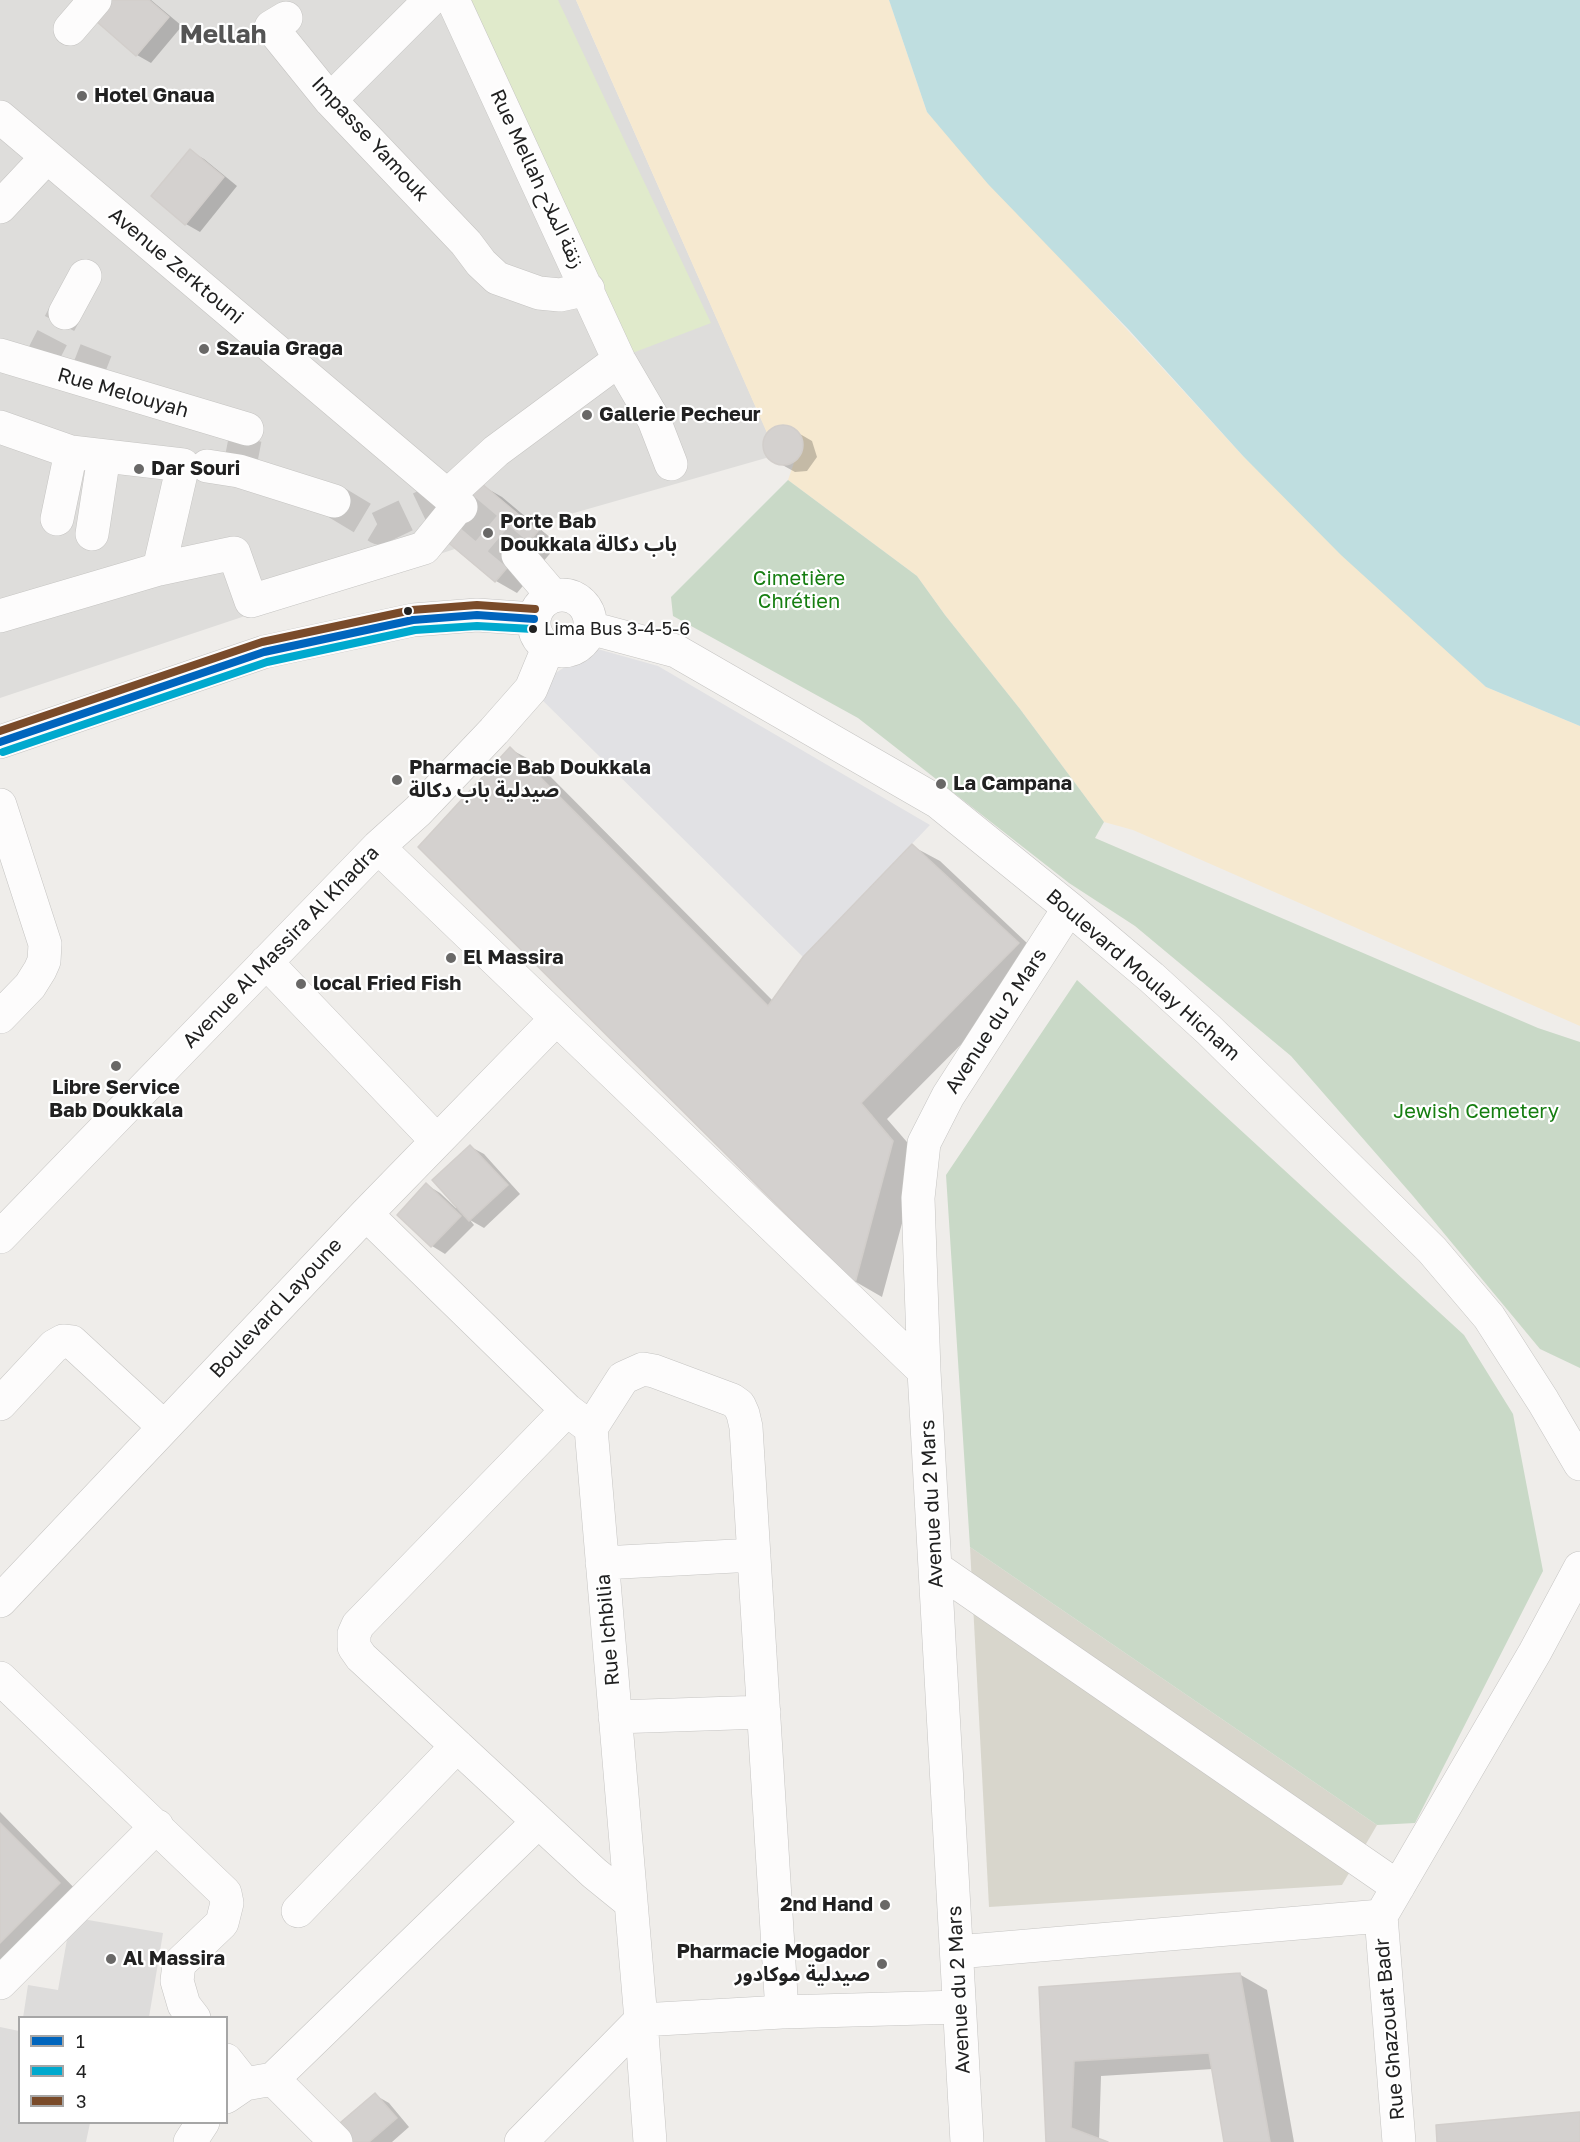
<!DOCTYPE html>
<html>
<head>
<meta charset="utf-8">
<style>
	body { margin:0 }
	#map { position:relative; width:1580px; height:2142px; overflow:hidden; background:#efedea; font-family:"Golos Text",sans-serif }
	canvas { display:block }
	.legend { position:absolute; left:18px; top:2016px; width:210px; height:108px; box-sizing:border-box; background:#fff; border:2px solid #a6a6a6; margin:0; padding:8px 10px; list-style:none; font-size:18px; color:#212121 }
	.legend li { display:flex; align-items:center; gap:12px; height:30px }
	.legend b { width:30px; border:2px solid #a6a6a6 }
</style>
</head>
<body>
<div id="map">
<canvas width="1580" height="2142"></canvas>
<ul class="legend">
<li><b style="height:8px;background:#0065bd"></b>1</li>
<li><b style="height:8px;background:#00a9ce"></b>4</li>
<li><b style="height:8px;background:#7a4b2a"></b>3</li>
</ul>
</div>
<script>
const c = document.querySelector('canvas').getContext('2d');
c.lineJoin = 'round';
function fill(path, color) { c.fillStyle = color; c.fill(path, 'evenodd'); }
const shape = rows => new Path2D(rows.map(r => 'M' + r).join(''));
function stroke(path, color, width, dash) { c.strokeStyle = color; c.lineWidth = width; c.lineCap = dash ? 'butt' : 'round'; c.setLineDash(dash || []); c.stroke(path); }
function label(font, color, halo, rows, align = 'center') {
  c.font = font + ' "Golos Text","Noto Sans Arabic",sans-serif'; c.lineWidth = 4.5; c.setLineDash([]); c.textBaseline = 'middle'; c.strokeStyle = halo; c.fillStyle = color; for (const [text, x, y, turn = 0] of rows) {
    c.save(); c.translate(x, y); c.rotate((+turn || 0) * Math.PI / 180); c.textAlign = isNaN(turn) ? turn : align; if (halo) c.strokeText(text, 0, 0); c.fillText(text, 0, 0); c.restore();
  }
}
fill(shape([
	[0,0,576,0,767,432,776,426,782,425,794,428,798,431,803,449,793,463,780,465,766,458,532,525,538,531,495,582,455,549,254,613,0,698]
]), '#dedddb');
fill(shape([
	[71,1917,163,1933,149,2017,23,2018,28,1985,58,1990],
	[0,2027,19,2031,20,2122,90,2123,86,2142,0,2142]
]), '#dddcdb');
fill(shape([
	[970,1547,1377,1825,1342,1885,989,1907]
]), '#d8d6cc');
fill(shape([
	[460,0,558,0,711,323,622,357]
]), '#e0eacb');
fill(shape([
	[576,0,889,0,927,112,1243,456,1486,687,1580,726,1580,1026,1133,830,1104,822,1020,709,945,615,917,576,788,480,802,439,798,432,794,428,782,425,776,426,767,433]
]), '#f6e9d0');
fill(shape([
	[788,480,917,576,945,615,1020,709,1104,822,1095,838,1538,1028,1580,1042,1580,1368,1540,1349,1413,1196,1291,1056,1135,926,1069,883,858,718,673,616,671,597],
	[1077,980,1464,1335,1513,1414,1543,1571,1415,1823,1377,1825,970,1547,946,1175]
]), '#c9d9c7');
fill(shape([
	[594,648,658,666,930,825,803,957,531,689]
]), '#e1e1e4');
fill(shape([
	[889,0,1580,0,1580,726,1486,687,1341,555,1243,456,1129,330,988,184,927,112]
]), '#bfdee0');
fill(shape([
	[103,0,151,0,182,26,151,63,137,55,90,14],
	[190,151,204,159,237,186,200,232,186,224,153,196],
	[777,427,788,427,812,441,817,457,807,471,795,472,768,457,764,445,768,434],
	[481,485,502,497,558,544,517,593,496,581,440,534],
	[510,749,538,764,773,1001,912,846,940,861,1045,960,887,1119,920,1157,882,1297,856,1282,420,847],
	[471,1147,484,1154,520,1194,484,1228,470,1220,474,1225,445,1254,432,1246,399,1215,427,1185,440,1193,456,1208],
	[0,1812,86,1900,0,1986],
	[1239,1974,1267,1990,1294,2142,1226,2142,1213,2069,1101,2076,1099,2140,1104,2142,1048,2142,1041,1988],
	[375,2095,389,2103,409,2127,392,2142,348,2142]
]), '#0003');
const building = shape([
	[101,0,149,0,169,17,136,56,88,14,101,0],
	[190,149,224,177,185,225,151,196,190,149],
	'763 445a20 20 0 1 1 40 0a20 20 0 1 1-40 0Z',
	[481,483,538,531,495,582,438,534,481,483],
	[510,747,768,1006,803,957,912,844,1019,943,861,1103,893,1141,855,1283,418,847,510,747],
	[470,1145,508,1185,469,1221,432,1180,470,1145],
	[426,1183,461,1216,431,1247,397,1215,426,1183],
	[0,1823,60,1883,0,1943,0,1823],
	[1240,1973,1270,2142,1224,2142,1209,2053,1074,2061,1071,2128,1108,2142,1046,2142,1039,1987,1240,1973],
	[375,2093,397,2118,369,2142,346,2142,334,2128,375,2093],
	[1580,2112,1580,2142,1437,2142,1436,2125,1580,2112]
]);
fill(building, '#d4d1cf');
stroke(building, '#d2cecb', 1.5);
stroke(shape([
	[37,367,65,313],
	[84,381,100,340],
	[239,471,247,429],
	[334,501,379,528,448,495],
	[461,507,518,555]
]), '#c6c4c2', 33, [33, 16]);
const minor = shape([
	[453,0,619,360,654,420,671,464],
	[286,18,271,27,330,100,466,243,481,263,497,278,539,293,560,295,588,289],
	[70,29,95,0],
	[330,100,430,0],
	[0,117,461,507],
	[0,207,47,157],
	[65,313,85,276],
	[0,355,247,429],
	[0,427,71,452,183,465,159,569],
	[207,466,239,471,334,501],
	[448,495,496,451,619,360],
	[57,519,71,452],
	[92,534,104,456],
	[518,555,553,596],
	'534 623a28 28 0 1 1 56 0a28 28 0 1 1-56 0Z',
	[0,616,159,569,234,553,251,601,424,548,459,505],
	[590,628,676,651,938,802,1069,908,1151,977,1209,1030,1432,1250,1489,1317,1543,1401,1580,1464],
	[0,742,264,652,413,620,477,615,534,619],
	[0,805,45,944,44,961,40,970,30,986,0,1017],
	[378,847,924,1371],
	[266,962,437,1141],
	[366,1214,567,1410,591,1428,641,2020,650,2142],
	[0,1237,378,847,418,811,494,731,531,689,548,648],
	[0,1404,54,1346,63,1341,72,1342,164,1427],
	[567,1410,358,1625,354,1634,354,1647,361,1657,594,1873,631,1903],
	[591,1428,623,1378,643,1369,654,1371,732,1400,739,1405,743,1414,746,1427,782,2012],
	[602,1563,754,1555],
	[936,1568,1398,1887],
	[0,1601,366,1214,556,1019],
	[0,1678,225,1893,227,1903,222,1923,179,1964,177,1981,184,2005,194,2018],
	[615,1717,764,1712],
	[298,1911,457,1746],
	[1381,1916,1399,2142],
	[957,1952,1381,1916,1535,1652,1580,1568],
	[0,1983,157,1826],
	[226,2060,245,2084],
	[226,2097,245,2084,273,2079],
	[190,2142,203,2122],
	[336,2142,273,2079,538,1822],
	[521,2142,641,2020,782,2012,959,2007],
	[967,2142,924,1371,918,1198,924,1143,948,1096,1069,908]
]);
stroke(minor, '#c5c4c2', 34);
stroke(minor, '#fdfcfc', 33);
stroke(shape([
	[0,742,264,652,413,620,477,615,534,619]
]), '#0065bd', 8);
stroke(shape([
	[3,752,267,662,415,630,477,626,533,629]
]), '#00a9ce', 8);
stroke(shape([
	[0,731,262,642,412,610,477,605,535,609]
]), '#7a4b2a', 8);
for (const [x, y, r, color] of [
	[82,96,6,"#696867"],
	[204,349,6,"#696867"],
	[587,415,6,"#696867"],
	[139,469,6,"#696867"],
	[488,533,6,"#696867"],
	[408,611,5,"#212121"],
	[533,629,5,"#212121"],
	[397,780,6,"#696867"],
	[941,784,6,"#696867"],
	[451,958,6,"#696867"],
	[301,984,6,"#696867"],
	[116,1066,6,"#696867"],
	[885,1905,6,"#696867"],
	[111,1959,6,"#696867"],
	[882,1964,6,"#696867"]
]) { const dot = new Path2D(); dot.arc(x, y, r, 0, 2 * Math.PI); c.fillStyle = color; c.fill(dot); stroke(dot, '#fff', 2); }
label('18px', '#212121', '#fff', [
	["Lima Bus 3-4-5-6",544,629]
], 'left');
label('bold 20px', '#212121', '#fff', [
	["Hotel Gnaua",94,96],
	["Szauia Graga",216,349],
	["Gallerie Pecheur",599,415],
	["Dar Souri",151,469],
	["Porte Bab",500,522],
	["Doukkala باب دكالة",500,545],
	["Pharmacie Bab Doukkala",409,768],
	["صيدلية باب دكالة",409,791],
	["La Campana",953,784],
	["El Massira",463,958],
	["local Fried Fish",313,984],
	["Libre Service",116,1088,"center"],
	["Bab Doukkala",116,1111,"center"],
	["2nd Hand",873,1905,"right"],
	["Pharmacie Mogador",870,1952,"right"],
	["صيدلية موكادور",870,1975,"right"],
	["Al Massira",123,1959]
], 'left');
label('20px', '#212121', '#fff', [
	["Impasse Yamouk",370,139,47],
	["Rue Mellah زنقة الملاح",537,179,65],
	["Avenue Zerktouni",176,266,40],
	["Rue Melouyah",123,393,16],
	["Avenue Al Massira Al Khadra",281,947,-46],
	["Boulevard Moulay Hicham",1143,975,41],
	["Avenue du 2 Mars",996,1021,-57],
	["Boulevard Layoune",276,1308,-47],
	["Avenue du 2 Mars",932,1504,-93],
	["Rue Ichbilia",608,1630,-95],
	["Avenue du 2 Mars",959,1990,-93],
	["Rue Ghazouat Badr",1390,2029,-95]
]);
label('20px', '#167e11', '#fff', [
	["Cimetière",799,579],
	["Chrétien",799,602],
	["Jewish Cemetery",1476,1112]
]);
label('bold 26px', '#545454', '#fff', [
	["Mellah",223,35]
]);
</script>
</body>
</html>
